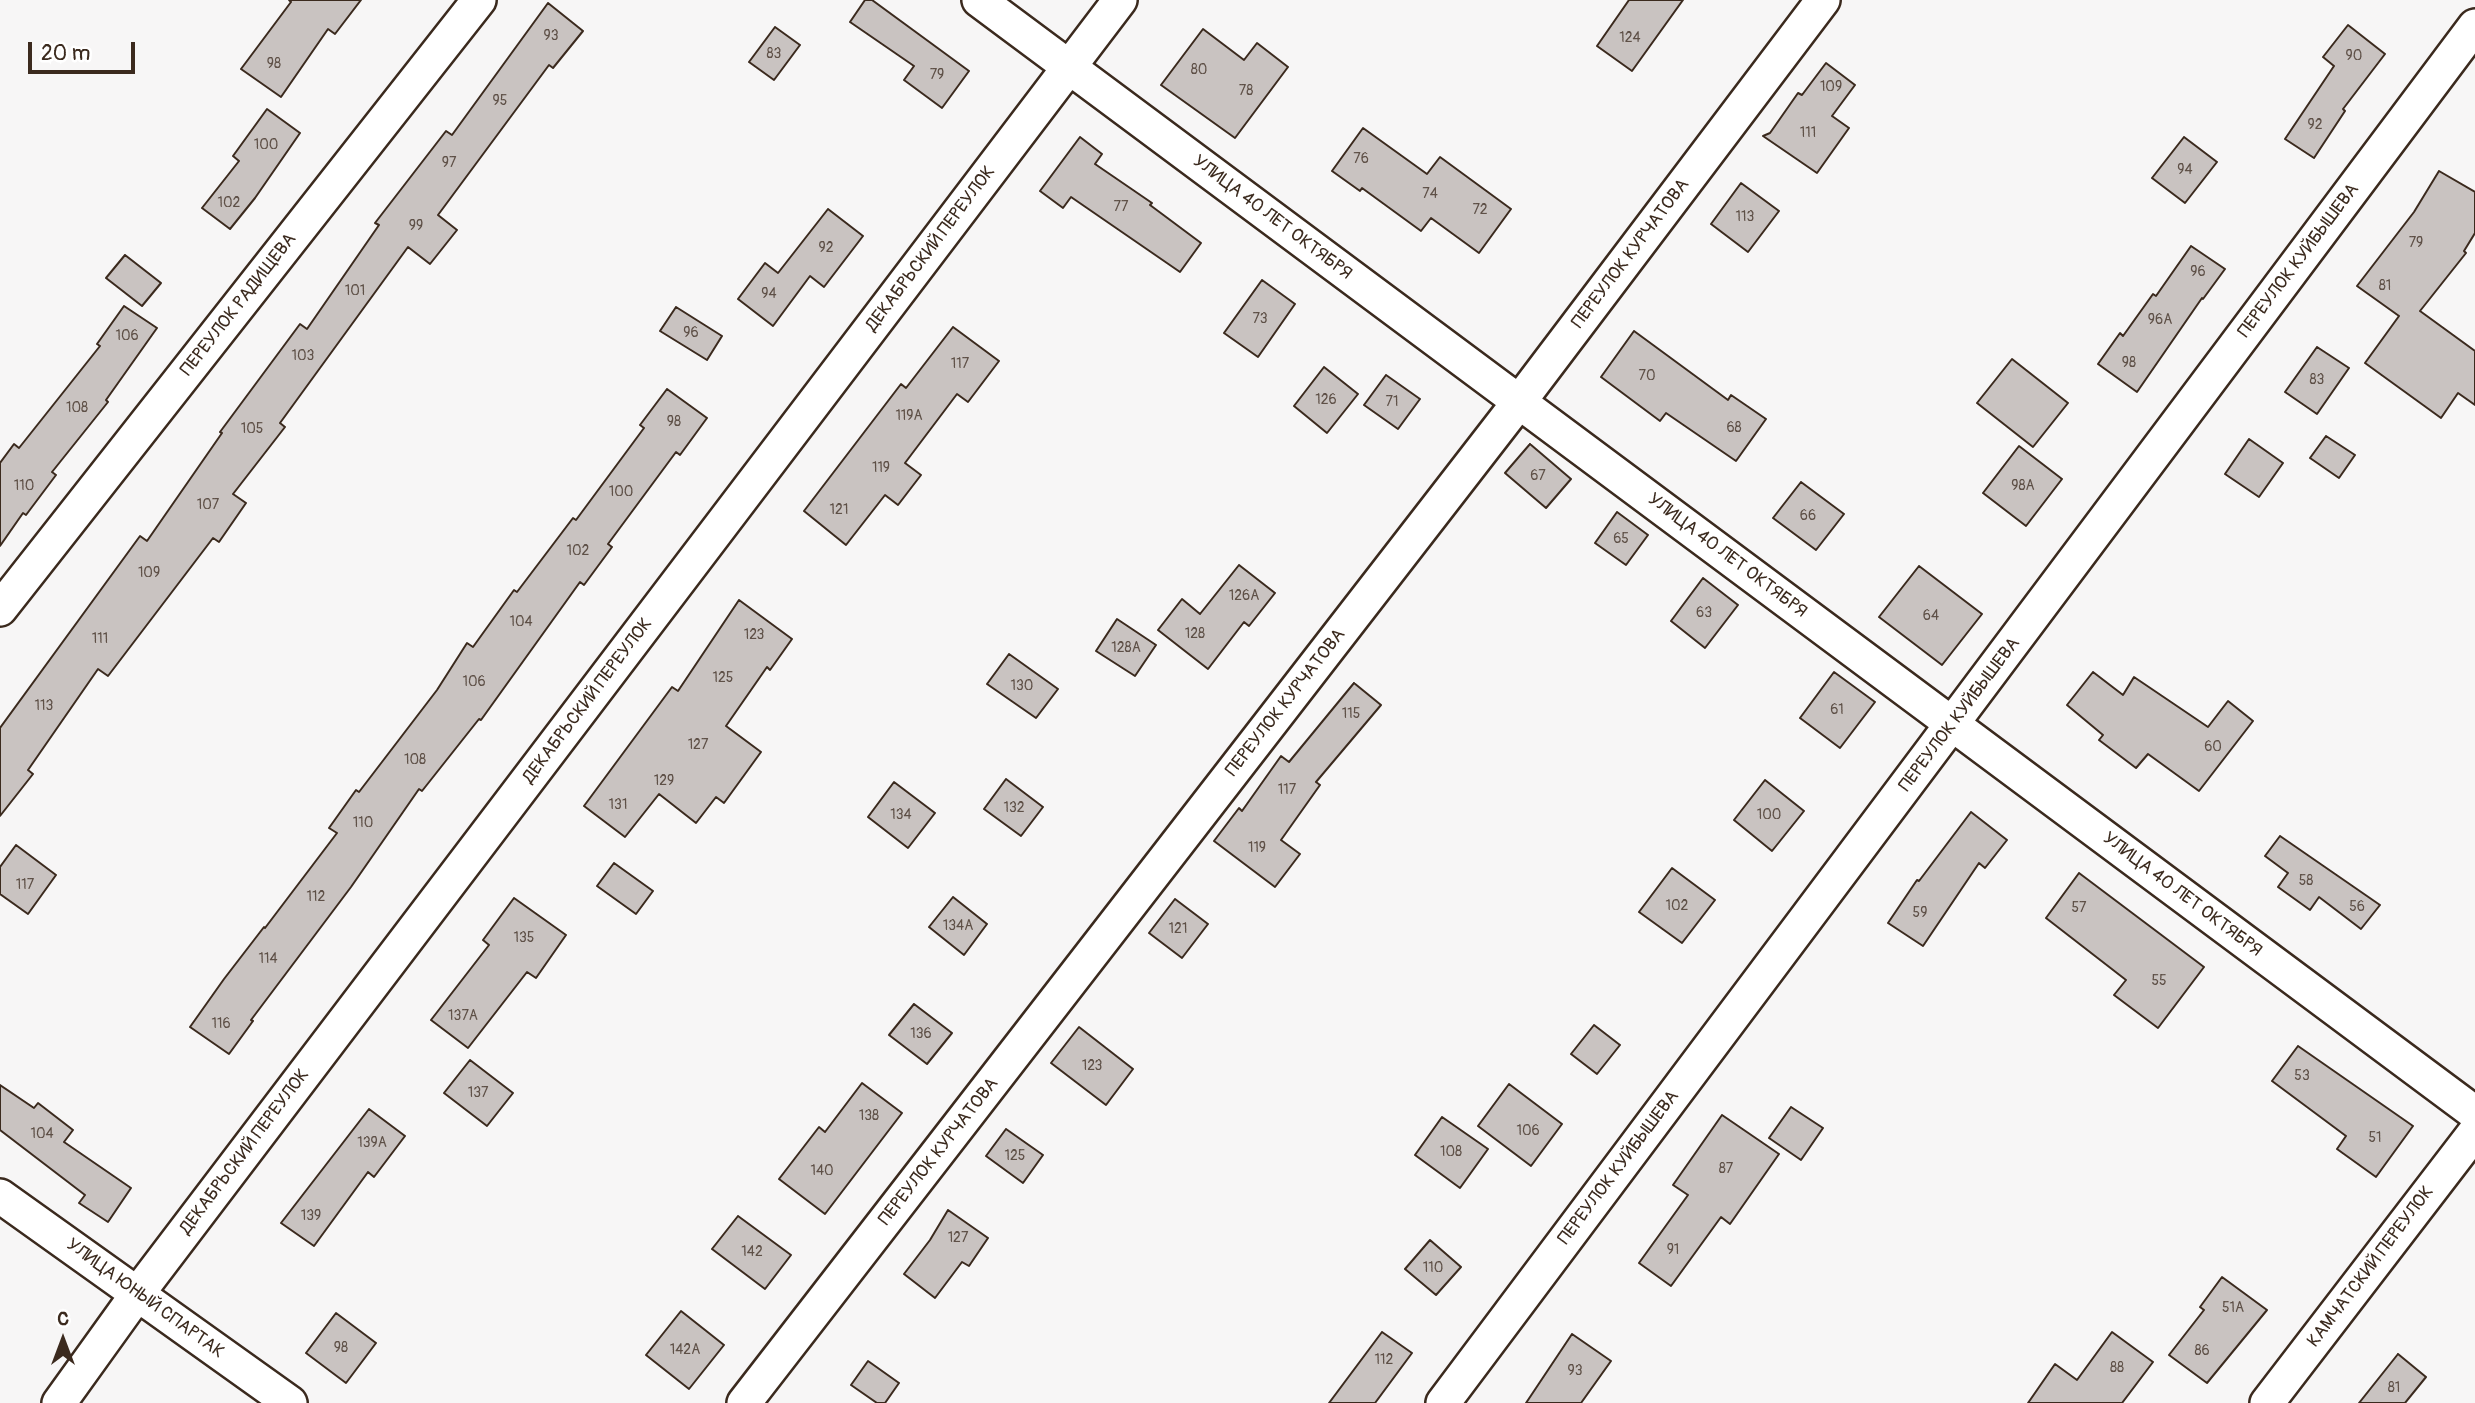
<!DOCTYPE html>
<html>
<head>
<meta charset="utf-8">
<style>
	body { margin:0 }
	#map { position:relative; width:2475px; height:1403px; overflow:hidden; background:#f7f6f6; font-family:Pangolin,sans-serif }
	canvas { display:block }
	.north { position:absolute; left:28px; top:1305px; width:70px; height:70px; -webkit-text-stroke:5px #fff; paint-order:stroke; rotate:0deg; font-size:19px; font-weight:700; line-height:28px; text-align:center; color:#3b2a1e }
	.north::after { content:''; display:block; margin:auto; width:24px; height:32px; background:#3b2a1e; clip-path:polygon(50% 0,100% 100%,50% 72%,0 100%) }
	.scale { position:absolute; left:28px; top:42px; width:107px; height:32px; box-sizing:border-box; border:4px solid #3b2a1e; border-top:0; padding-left:9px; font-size:21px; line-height:24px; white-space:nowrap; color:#3b2a1e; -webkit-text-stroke:5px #fff; paint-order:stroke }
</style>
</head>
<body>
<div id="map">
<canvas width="2475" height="1403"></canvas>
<div class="north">С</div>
<div class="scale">20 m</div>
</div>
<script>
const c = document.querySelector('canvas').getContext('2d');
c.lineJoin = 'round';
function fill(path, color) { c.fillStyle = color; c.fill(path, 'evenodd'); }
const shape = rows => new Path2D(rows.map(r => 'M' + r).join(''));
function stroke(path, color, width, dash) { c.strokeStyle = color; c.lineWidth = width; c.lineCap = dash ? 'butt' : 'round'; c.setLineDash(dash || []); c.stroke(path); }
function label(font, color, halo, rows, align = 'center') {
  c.font = font + ' Pangolin,sans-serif'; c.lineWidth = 5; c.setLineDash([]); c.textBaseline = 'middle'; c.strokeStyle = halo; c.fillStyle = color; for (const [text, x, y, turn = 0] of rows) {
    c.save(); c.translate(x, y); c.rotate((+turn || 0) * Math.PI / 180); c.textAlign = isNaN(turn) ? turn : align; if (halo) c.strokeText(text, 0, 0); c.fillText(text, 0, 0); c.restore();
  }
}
const building = shape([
	[289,0,361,0,335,34,328,29,281,97,241,69,291,2,289,0],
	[865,0,872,0,969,71,942,108,904,80,914,66,850,22,865,0],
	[1629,0,1683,0,1632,71,1597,46,1629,0],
	[548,3,583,31,553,68,549,65,438,215,457,230,430,264,408,247,280,423,285,427,233,494,246,503,219,542,213,538,108,676,98,669,28,770,33,774,0,816,0,728,140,536,147,541,222,433,220,432,300,324,307,329,379,225,375,223,446,131,452,135,548,3],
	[2348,25,2385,54,2343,109,2345,111,2314,158,2285,139,2334,66,2323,57,2348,25],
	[775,27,800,45,774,80,749,62,775,27],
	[1203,29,1244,60,1257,43,1288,67,1235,138,1161,85,1203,29],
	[1826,63,1855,85,1832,116,1849,128,1817,173,1763,136,1770,133,1798,93,1802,95,1826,63],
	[267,109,300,133,255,198,230,229,202,208,239,161,233,156,267,109],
	[1363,128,1427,174,1440,157,1511,209,1479,253,1431,218,1421,231,1362,188,1360,191,1332,171,1363,128],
	[1080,137,1102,154,1095,164,1152,203,1150,205,1201,243,1180,272,1071,197,1063,208,1040,191,1080,137],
	[2184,137,2217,162,2185,203,2152,178,2184,137],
	[2439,171,2475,192,2475,233,2464,251,2466,253,2420,311,2475,351,2475,405,2458,393,2441,418,2365,363,2399,316,2357,286,2414,212,2439,171],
	[1741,183,1779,211,1748,252,1711,224,1741,183],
	[828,209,863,236,824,287,810,276,773,326,738,299,765,263,778,273,828,209],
	[2191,246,2225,269,2203,299,2202,298,2137,392,2098,364,2120,333,2123,336,2153,294,2156,296,2191,246],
	[125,255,161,283,142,306,106,278,125,255],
	[1262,280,1295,304,1258,357,1224,333,1262,280],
	[124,306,157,328,106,400,108,402,52,472,56,475,26,515,23,513,0,546,0,463,14,444,19,448,100,346,97,344,124,306],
	[676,307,722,336,707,360,660,331,676,307],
	[953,327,999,361,968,402,957,394,905,463,921,475,898,505,885,495,846,545,804,511,901,384,906,388,953,327],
	[1634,331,1728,400,1731,395,1766,419,1736,461,1666,413,1660,421,1601,377,1634,331],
	[2317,347,2349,368,2317,414,2285,392,2317,347],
	[2012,359,2068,403,2033,447,1977,403,2012,359],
	[1324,367,1358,394,1327,433,1294,406,1324,367],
	[1386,375,1420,399,1398,429,1364,405,1386,375],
	[667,389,707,418,680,455,676,452,608,544,612,547,584,585,580,582,481,720,479,719,422,791,419,789,351,887,251,1020,253,1021,229,1054,190,1027,224,979,264,927,265,928,337,833,329,828,356,790,359,792,437,690,467,643,473,647,514,590,517,592,573,518,576,520,644,428,640,425,667,389],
	[2326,436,2355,455,2339,478,2310,458,2326,436],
	[2249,439,2283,463,2259,497,2225,474,2249,439],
	[1530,444,1571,479,1546,508,1505,473,1530,444],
	[2019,446,2062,479,2026,526,1983,493,2019,446],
	[1801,482,1844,514,1816,550,1773,518,1801,482],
	[1617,512,1648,535,1626,565,1595,543,1617,512],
	[1239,565,1275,593,1249,626,1244,622,1208,669,1158,630,1182,599,1200,614,1239,565],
	[1919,566,1982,614,1942,665,1879,617,1919,566],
	[1703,578,1738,605,1705,648,1671,621,1703,578],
	[739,600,792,639,770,670,767,667,726,726,761,752,724,803,716,797,696,823,659,794,625,837,584,806,672,687,678,691,739,600],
	[1117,619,1156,645,1135,676,1096,651,1117,619],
	[1009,654,1058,689,1036,718,987,684,1009,654],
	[1834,672,1875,702,1840,748,1800,718,1834,672],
	[2093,672,2123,695,2134,677,2208,727,2228,701,2253,721,2199,791,2148,754,2136,768,2099,740,2103,735,2067,705,2093,672],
	[1354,683,1381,705,1316,782,1320,785,1281,840,1300,854,1275,887,1214,841,1239,808,1242,811,1281,756,1289,762,1354,683],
	[1006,779,1043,807,1021,836,984,809,1006,779],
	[1765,780,1804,811,1772,851,1734,820,1765,780],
	[894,782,935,813,908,848,868,817,894,782],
	[1971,812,2007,840,1985,868,1979,863,1923,946,1888,923,1917,880,1919,881,1971,812],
	[2280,836,2380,905,2361,929,2319,897,2310,910,2278,887,2288,873,2265,856,2280,836],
	[16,845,56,875,28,914,0,894,0,867,16,845],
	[614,863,653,891,636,914,597,886,614,863],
	[1672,868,1715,900,1682,943,1639,912,1672,868],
	[2079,873,2204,967,2158,1028,2114,995,2126,980,2046,918,2079,873],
	[953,897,987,924,964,955,929,927,953,897],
	[514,898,566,935,536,978,527,972,468,1048,431,1020,489,945,483,940,514,898],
	[1175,899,1208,924,1182,958,1149,933,1175,899],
	[914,1004,952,1033,927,1064,889,1035,914,1004],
	[1594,1025,1620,1045,1597,1074,1571,1054,1594,1025],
	[1079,1027,1133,1069,1106,1105,1051,1063,1079,1027],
	[2298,1046,2413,1126,2376,1177,2337,1149,2346,1136,2272,1081,2298,1046],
	[470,1060,513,1093,487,1126,444,1093,470,1060],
	[862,1083,902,1113,825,1214,779,1179,819,1127,825,1132,862,1083],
	[1509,1084,1562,1124,1531,1166,1478,1126,1509,1084],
	[0,1085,34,1108,38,1103,73,1130,64,1142,131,1188,108,1222,79,1203,85,1195,0,1130,0,1085],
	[1791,1107,1823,1128,1801,1160,1769,1138,1791,1107],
	[369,1109,405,1136,374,1177,368,1172,314,1246,281,1223,369,1109],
	[1722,1115,1779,1154,1730,1224,1721,1217,1671,1286,1639,1263,1688,1195,1673,1185,1722,1115],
	[1442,1117,1488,1149,1460,1188,1415,1155,1442,1117],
	[1006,1129,1043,1155,1023,1183,986,1156,1006,1129],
	[948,1210,988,1238,969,1266,962,1262,935,1298,904,1274,930,1240,948,1210],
	[738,1216,791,1255,765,1289,712,1249,738,1216],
	[1430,1240,1461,1267,1436,1295,1405,1269,1430,1240],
	[2222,1277,2267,1310,2207,1383,2169,1355,2204,1310,2200,1307,2222,1277],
	[681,1311,724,1345,689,1389,646,1355,681,1311],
	[336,1313,376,1343,346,1383,306,1353,336,1313],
	[1382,1332,1412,1353,1375,1403,1329,1403,1382,1332],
	[2112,1332,2153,1362,2122,1403,2028,1403,2055,1364,2077,1380,2112,1332],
	[1572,1334,1611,1361,1581,1403,1526,1403,1572,1334],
	[2398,1354,2426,1377,2405,1403,2359,1403,2398,1354],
	[868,1361,899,1383,885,1403,877,1403,851,1385,868,1361]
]);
fill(building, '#c9c3c1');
stroke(building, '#3b2a1e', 2);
const minor = shape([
	[979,0,2475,1113],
	[0,609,479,0],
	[0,1196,290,1403],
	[59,1403,138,1293,1120,0],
	[744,1403,1519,402,1823,0],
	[1443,1403,2475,26],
	[2267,1403,2475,1132]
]);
stroke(minor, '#3b2a1e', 38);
stroke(minor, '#fff', 33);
label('14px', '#5e5047', null, [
	["93",551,36],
	["124",1630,38],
	["83",774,54],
	["90",2354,56],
	["98",274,64],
	["80",1199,70],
	["79",937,75],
	["109",1831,87],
	["78",1246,91],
	["95",500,101],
	["92",2315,125],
	["111",1808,133],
	["100",266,145],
	["76",1361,159],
	["97",449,163],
	["94",2185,170],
	["74",1430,194],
	["102",229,203],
	["77",1121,207],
	["72",1480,210],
	["113",1745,217],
	["99",416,226],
	["79",2416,243],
	["92",826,248],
	["96",2198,272],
	["81",2385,286],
	["101",355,291],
	["94",769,294],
	["73",1260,319],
	["96А",2160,320],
	["96",691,333],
	["106",127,336],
	["103",303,356],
	["98",2129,363],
	["117",960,364],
	["70",1647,376],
	["83",2317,380],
	["126",1326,400],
	["71",1392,402],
	["108",77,408],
	["119А",909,416],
	["98",674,422],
	["68",1734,428],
	["105",252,429],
	["119",881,468],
	["67",1538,476],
	["110",24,486],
	["98А",2023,486],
	["100",621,492],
	["107",208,505],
	["121",839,510],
	["66",1808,516],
	["65",1621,539],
	["102",578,551],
	["109",149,573],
	["126А",1244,596],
	["63",1704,613],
	["64",1931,616],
	["104",521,622],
	["128",1195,634],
	["123",754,635],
	["111",100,639],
	["128А",1126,648],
	["125",723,678],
	["106",474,682],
	["130",1022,686],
	["113",44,706],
	["61",1837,710],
	["115",1351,714],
	["127",698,745],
	["60",2213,747],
	["108",415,760],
	["129",664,781],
	["117",1287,790],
	["131",618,805],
	["132",1014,808],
	["134",901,815],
	["100",1769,815],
	["110",363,823],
	["119",1257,848],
	["58",2306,881],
	["117",25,885],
	["112",316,897],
	["102",1677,906],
	["56",2357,907],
	["57",2079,908],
	["59",1920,913],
	["134А",958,926],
	["121",1178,929],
	["135",524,938],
	["114",268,959],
	["55",2159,981],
	["137А",463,1016],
	["116",221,1024],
	["136",921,1034],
	["123",1092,1066],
	["53",2302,1076],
	["137",478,1093],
	["138",869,1116],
	["106",1528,1131],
	["104",42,1134],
	["51",2375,1138],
	["139А",372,1143],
	["108",1451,1152],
	["125",1015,1156],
	["87",1726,1169],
	["140",822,1171],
	["139",311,1216],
	["127",958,1238],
	["91",1673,1250],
	["142",752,1252],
	["110",1433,1268],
	["51А",2233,1308],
	["98",341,1348],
	["142А",685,1350],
	["86",2202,1351],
	["112",1384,1360],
	["88",2117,1368],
	["93",1575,1371],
	["81",2394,1388]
]);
label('18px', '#3b2a1e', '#fff', [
	["УЛИЦА 40 ЛЕТ ОКТЯБРЯ",1272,218,37],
	["ДЕКАБРЬСКИЙ ПЕРЕУЛОК",931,249,-53],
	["ПЕРЕУЛОК КУРЧАТОВА",1631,254,-53],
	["ПЕРЕУЛОК КУЙБЫШЕВА",2299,261,-53],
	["ПЕРЕУЛОК РАДИЩЕВА",239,305,-52],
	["УЛИЦА 40 ЛЕТ ОКТЯБРЯ",1727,556,37],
	["ДЕКАБРЬСКИЙ ПЕРЕУЛОК",588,701,-53],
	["ПЕРЕУЛОК КУРЧАТОВА",1286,703,-52],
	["ПЕРЕУЛОК КУЙБЫШЕВА",1960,715,-53],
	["УЛИЦА 40 ЛЕТ ОКТЯБРЯ",2182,895,37],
	["ДЕКАБРЬСКИЙ ПЕРЕУЛОК",245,1152,-53],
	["ПЕРЕУЛОК КУРЧАТОВА",939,1152,-52],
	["ПЕРЕУЛОК КУЙБЫШЕВА",1619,1168,-53],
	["КАМЧАТСКИЙ ПЕРЕУЛОК",2371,1267,-53],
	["УЛИЦА ЮНЫЙ СПАРТАК",145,1299,36]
]);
</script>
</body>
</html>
